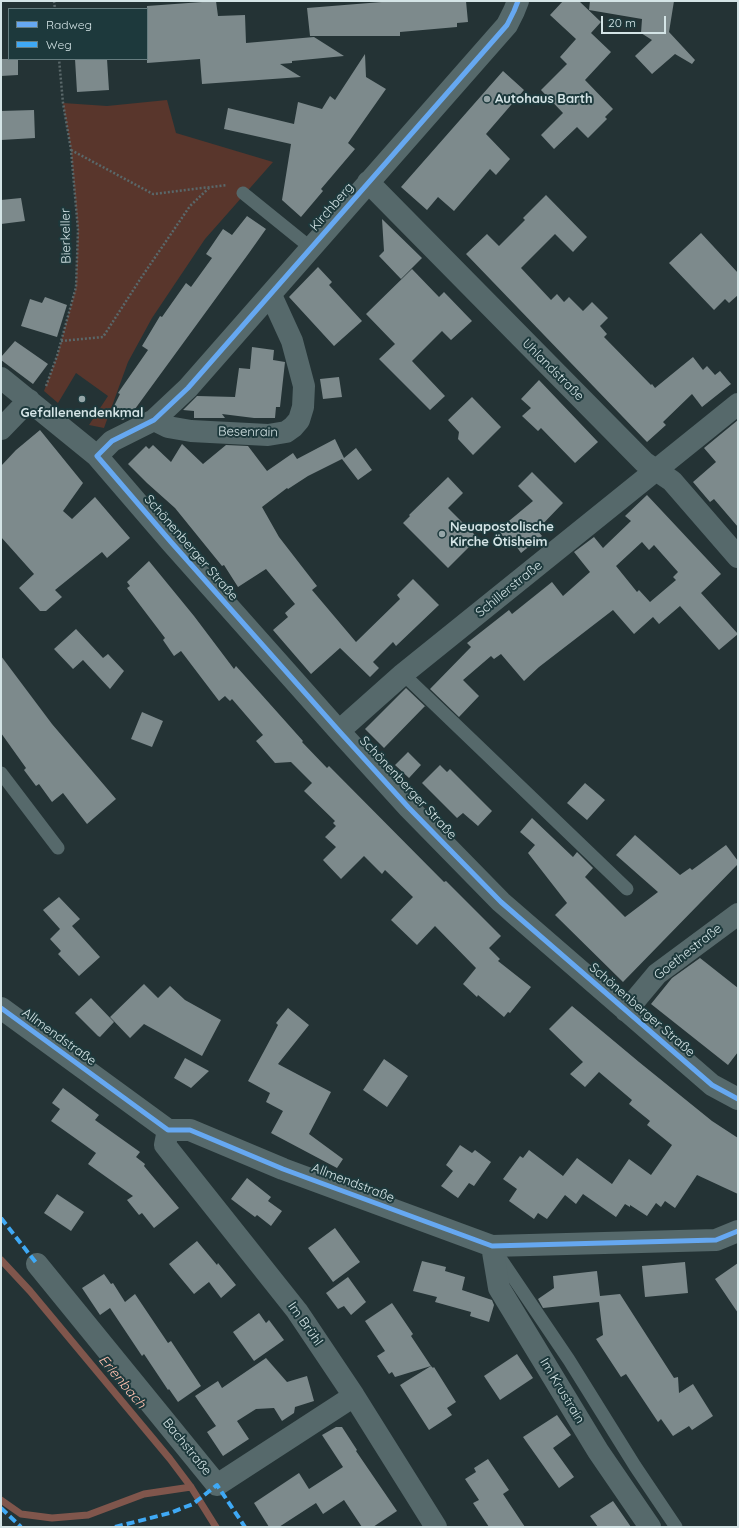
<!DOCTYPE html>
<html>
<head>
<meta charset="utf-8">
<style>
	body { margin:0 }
	#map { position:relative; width:739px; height:1528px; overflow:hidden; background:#243335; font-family:Quicksand,sans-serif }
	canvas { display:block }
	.frame { position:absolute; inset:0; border:2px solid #d4e4e6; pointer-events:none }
	.legend { position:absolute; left:8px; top:8px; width:140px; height:52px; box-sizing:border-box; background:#1d393c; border:1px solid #667d80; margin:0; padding:5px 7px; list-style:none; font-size:12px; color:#d4e4e6 }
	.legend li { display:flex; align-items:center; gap:8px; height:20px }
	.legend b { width:20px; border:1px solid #667d80 }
	.scale { position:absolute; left:601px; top:16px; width:65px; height:18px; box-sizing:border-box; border:2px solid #d4e4e6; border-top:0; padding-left:5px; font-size:12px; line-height:14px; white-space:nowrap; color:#d4e4e6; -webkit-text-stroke:3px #1d393c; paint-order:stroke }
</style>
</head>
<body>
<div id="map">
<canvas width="739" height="1528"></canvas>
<div class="frame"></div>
<ul class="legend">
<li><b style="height:5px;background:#66a8f1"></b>Radweg</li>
<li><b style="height:5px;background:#3fa9f5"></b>Weg</li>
</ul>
<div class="scale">20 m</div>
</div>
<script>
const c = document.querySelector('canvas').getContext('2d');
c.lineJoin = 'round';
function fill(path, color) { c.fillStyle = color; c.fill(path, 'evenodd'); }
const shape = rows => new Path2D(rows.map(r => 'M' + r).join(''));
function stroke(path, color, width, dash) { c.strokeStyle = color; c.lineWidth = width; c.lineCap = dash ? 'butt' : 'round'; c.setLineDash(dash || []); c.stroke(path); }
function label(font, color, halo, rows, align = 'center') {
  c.font = font + ' Quicksand,sans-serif'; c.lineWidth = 4; c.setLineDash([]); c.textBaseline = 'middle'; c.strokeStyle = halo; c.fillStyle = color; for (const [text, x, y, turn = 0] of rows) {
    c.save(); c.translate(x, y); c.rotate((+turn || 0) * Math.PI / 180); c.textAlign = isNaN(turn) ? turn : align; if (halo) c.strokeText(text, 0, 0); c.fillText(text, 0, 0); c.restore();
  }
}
fill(shape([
	[167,100,176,133,273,162,205,239,152,318,128,362,104,428,89,425,108,396,76,373,58,403,44,391,57,356,76,287,78,230,71,150,63,103,107,106]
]), '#59362c');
stroke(shape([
	[1,1260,30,1291,170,1459,191,1487,216,1527],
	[1,1500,21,1514,52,1518,88,1515,144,1494,191,1487]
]), '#80564c', 7);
fill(shape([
	[216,1,218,16,245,15,246,43,314,37,344,56,292,61,292,63,280,64,301,77,202,84,200,59,147,63,147,6],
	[394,1,466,1,468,22,457,23,457,27,400,32,400,36,310,36,307,8],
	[563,1,579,1,601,22,591,33,611,52,585,80,613,109,605,117,607,119,588,138,577,127,554,149,541,135,563,113,541,90,567,64,560,57,576,39,550,15],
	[590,1,674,1,669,32,695,60,692,64,675,54,652,74,635,56,652,40,641,33,642,19,589,10],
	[365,54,366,77,386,89,348,143,355,149,321,189,323,191,301,217,282,200,291,144,224,129,228,108,294,124,298,102,322,109,330,96,335,100],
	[1,59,18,59,18,75,1,76],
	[75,59,107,59,109,90,77,92],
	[503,71,524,90,486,134,510,159,496,175,490,169,454,211,438,197,427,210,401,187],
	[34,110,35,138,1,140,1,111],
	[546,195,587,237,573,252,555,234,521,268,551,300,557,294,564,302,569,297,583,311,592,302,608,318,600,326,607,334,604,337,651,385,652,384,655,388,693,357,703,370,707,366,715,375,720,371,731,384,702,407,692,394,663,422,666,425,647,442,466,254,487,234,499,246,525,220,523,218],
	[21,198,25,221,1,224,1,200],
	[247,216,266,229,249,253,135,409,123,420,110,414,120,394,118,393,148,350,142,346,160,316,162,317,186,283,191,287,212,258,206,254,223,229,232,235],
	[382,219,422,258,401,279,379,256,384,251],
	[701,233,738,273,738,295,729,303,725,299,714,310,669,263],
	[318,267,332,282,329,285,362,321,334,346,289,297],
	[412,269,439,297,444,292,472,321,451,340,442,331,412,361,445,396,430,410,379,359,395,344,366,314],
	[45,297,67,305,57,337,21,326,30,299,42,303],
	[15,341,48,364,33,384,1,360,1,357],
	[252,347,274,350,273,360,285,362,280,407,276,407,275,418,254,418,222,414,225,418,194,418,194,411,183,410,197,396,235,397,239,368,250,369],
	[339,377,342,397,323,399,320,379],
	[539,380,598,442,575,463,541,428,538,431,522,416,531,408,521,399],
	[472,397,501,427,473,455,458,439,459,432,448,420],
	[738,420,738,527,714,499,710,502,693,482,716,462,704,448],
	[40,430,83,483,63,511,72,519,95,497,130,538,107,558,102,552,55,590,62,597,46,611,40,611,19,588,34,574,1,537,1,466,16,450],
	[335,439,344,458,356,448,372,470,358,480,342,459,308,476,288,489,287,488,262,507,279,537,317,586,312,590,356,642,400,599,397,595,413,579,439,605,396,646,393,642,373,662,379,668,370,677,340,648,311,674,273,630,288,617,285,613,295,604,266,569,238,587,224,565,222,566,175,508,147,483,128,464,146,446,149,449,153,445,171,462,182,444,203,464,226,445,248,446,267,471,293,453,297,459],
	[532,472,563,503,537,530,542,536,521,553,514,543,511,546,498,530,533,501,518,486],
	[448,477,463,493,448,508,478,538,448,568,403,523,410,516,409,515],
	[647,495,721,574,701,593,738,634,719,650,680,606,659,624,653,617,634,634,613,610,539,667,524,681,501,654,494,659,491,656,463,680,479,696,459,717,430,689,471,647,467,643,509,610,512,614,552,582,563,596,590,572,574,552,594,537,603,548,606,545,631,521,625,516],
	[642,542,649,550,654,545,678,572,673,577,676,580,650,602,639,590,637,592,616,566],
	[149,561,194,616,234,669,236,666,303,741,302,742,327,768,329,766,444,882,446,881,501,936,489,948,500,959,498,961,531,987,510,1013,508,1012,504,1017,478,995,477,997,463,984,476,968,435,926,417,945,391,920,413,897,385,870,382,874,364,856,341,879,323,860,336,847,325,837,336,826,333,823,335,821,304,791,312,783,291,762,275,763,256,741,263,735,232,699,230,701,225,696,219,701,181,651,174,656,163,640,165,638,127,588,130,586,127,582],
	[76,629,103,658,108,654,124,671,110,689,83,660,73,669,54,649],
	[1,656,52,724,116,799,87,824,63,793,52,802,39,784,36,786,24,770,26,768,1,733],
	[406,688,428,709,425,706,384,748,365,729],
	[142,712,163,721,152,747,131,739],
	[408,752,421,765,409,778,395,765],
	[440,765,447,772,450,769,492,811,478,826,463,813,457,818,422,783],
	[585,783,605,800,587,820,567,803],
	[532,818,573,857,577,852,593,868,585,877,625,917,658,892,616,855,635,835,680,875,690,868,692,870,726,845,738,861,738,864,623,982,555,915,567,903,528,853,535,845,520,832],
	[59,897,80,919,72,926,100,957,79,976,58,954,61,951,50,939,60,929,43,910],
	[700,958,738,988,738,1052,728,1065,651,1004,672,978],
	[144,984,158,998,170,986,185,1000,221,1020,202,1056,144,1024,130,1038,110,1017],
	[91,998,114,1022,100,1037,98,1036,75,1013],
	[572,1006,639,1062,712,1121,738,1138,738,1194,697,1175,675,1208,665,1201,661,1207,656,1203,647,1216,630,1205,630,1207,625,1204,616,1217,583,1194,576,1204,565,1195,547,1219,538,1213,534,1219,509,1201,517,1189,503,1179,520,1156,523,1158,529,1150,563,1176,577,1158,612,1184,629,1159,651,1175,672,1145,647,1125,650,1121,629,1104,632,1100,599,1072,585,1087,570,1074,583,1062,549,1029],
	[288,1008,309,1025,278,1064,331,1092,309,1134,343,1159,337,1168,271,1133,283,1111,266,1102,270,1093,248,1081,278,1025,276,1023],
	[185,1058,209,1071,191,1088,174,1078],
	[384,1059,408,1076,387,1107,363,1090],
	[63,1088,99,1115,95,1120,140,1152,136,1157,145,1164,144,1166,179,1208,154,1228,142,1213,139,1215,127,1200,133,1196,88,1164,96,1153,51,1121,60,1109,52,1103],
	[460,1145,472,1153,475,1150,491,1162,474,1186,469,1183,458,1198,441,1186,453,1171,446,1165],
	[247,1178,271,1197,268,1201,282,1211,271,1226,257,1215,255,1217,231,1199],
	[57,1194,84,1212,71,1231,44,1213],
	[335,1228,360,1262,333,1282,308,1248],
	[197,1241,217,1265,218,1263,236,1285,221,1298,209,1282,194,1294,169,1264],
	[422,1261,446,1267,445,1271,465,1277,462,1290,492,1300,494,1305,489,1322,470,1316,471,1312,435,1302,437,1297,413,1291],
	[685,1262,688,1293,645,1297,642,1266],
	[738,1263,738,1313,715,1279],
	[597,1271,600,1296,620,1294,674,1378,678,1377,679,1393,693,1384,713,1416,692,1430,689,1426,673,1436,661,1419,658,1422,626,1374,621,1377,596,1339,603,1335,599,1302,543,1308,538,1299,554,1288,553,1276],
	[104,1274,111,1284,113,1283,125,1302,135,1294,168,1343,171,1341,201,1386,178,1402,169,1389,168,1390,144,1354,142,1356,110,1308,100,1315,82,1288],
	[348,1277,366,1302,351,1315,344,1306,338,1309,326,1293],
	[392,1303,413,1334,411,1336,431,1366,395,1377,392,1372,389,1374,377,1356,385,1351,365,1321],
	[259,1313,266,1323,269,1320,284,1340,254,1361,233,1332],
	[517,1354,533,1378,500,1400,484,1376],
	[266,1358,287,1382,307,1376,314,1401,295,1407,294,1413,282,1421,274,1408,256,1409,237,1421,249,1439,223,1456,207,1432,216,1426,195,1396,218,1381,222,1388],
	[431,1366,433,1368,434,1367,456,1402,447,1408,452,1415,429,1430,400,1385],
	[557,1415,571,1435,553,1448,574,1477,559,1488,523,1437],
	[336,1427,342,1427,357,1450,356,1451,397,1511,373,1527,362,1527,344,1500,323,1514,316,1503,279,1527,269,1527,254,1503,299,1473,309,1489,343,1467,322,1435],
	[488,1459,509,1490,503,1494,525,1527,489,1527,473,1503,479,1500,465,1479,476,1472,474,1468],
	[613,1501,631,1527,598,1527,590,1516]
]), '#7d8a8c');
stroke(shape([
	[54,1,55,9],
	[71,150,153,194,227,185],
	[61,341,103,337,141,278,190,206,210,187],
	[46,386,57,356,76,287,78,230,71,150,63,103,59,59]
]), '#5a686a', 2.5, [2, 2]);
stroke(shape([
	[243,193,311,248],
	[403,674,627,889],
	[1,773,58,848],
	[496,1252,569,1360,635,1466,676,1527]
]), '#56696b', 13);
stroke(shape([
	[368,182,644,462,672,481,738,557],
	[1,378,97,456,171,542,339,731,409,808,501,902,712,1085,738,1099],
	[154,420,168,427,191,431,268,435,286,432,293,427,299,420,303,407,304,386,292,341,271,295],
	[1,429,29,400],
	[97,456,112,441,154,420,188,388,507,25,514,11,518,1],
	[339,731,403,674,738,404],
	[1,1008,168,1130,190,1130,283,1169,492,1246,716,1240,738,1231],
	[626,1011,657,974,738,914],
	[168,1130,165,1145,297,1311,354,1396,436,1527],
	[492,1246,499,1288,598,1451,650,1527],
	[37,1264,217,1485,354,1396]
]), '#56696b', 22);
stroke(shape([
	[1,1218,37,1264],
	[1,1508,21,1527],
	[115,1527,170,1513,185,1507,193,1504,217,1485,245,1527]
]), '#3fa9f5', 4, [8, 4]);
stroke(shape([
	[518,1,514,11,507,25,188,388,154,420,112,441,97,456,171,542,339,731,409,808,501,902,712,1085,738,1099],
	[1,1008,168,1130,190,1130,283,1169,492,1246,716,1240,738,1231]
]), '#66a8f1', 5);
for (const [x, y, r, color] of [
	[487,99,4,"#96a6a8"],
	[82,399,4,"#96a6a8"],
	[442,534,4,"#96a6a8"]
]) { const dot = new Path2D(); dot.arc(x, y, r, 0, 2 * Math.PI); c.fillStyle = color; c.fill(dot); stroke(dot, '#1d393c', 1.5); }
label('bold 13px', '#d4e4e6', '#1d393c', [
	["Autohaus Barth",495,99],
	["Gefallenendenkmal",82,413,"center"],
	["Neuapostolische",450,527],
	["Kirche Ötisheim",450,542]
], 'left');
label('13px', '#d4e4e6', '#1d393c', [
	["Kirchberg",332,207,-49],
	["Bierkeller",66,236,-91],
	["Uhlandstraße",553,370,45],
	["Besenrain",248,432,1],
	["Schönenberger Straße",191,548,49],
	["Schillerstraße",509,589,-39],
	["Schönenberger Straße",408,788,47],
	["Goethestraße",688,952,-38],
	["Schönenberger Straße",642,1010,41],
	["Allmendstraße",59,1037,36],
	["Allmendstraße",353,1183,21],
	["Im Brühl",305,1324,55],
	["Im Krustrain",562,1391,59],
	["Bachstraße",187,1447,51]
]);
label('italic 14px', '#ffc0af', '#1d393c', [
	["Erlenbach",122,1382,50]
]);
</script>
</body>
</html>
